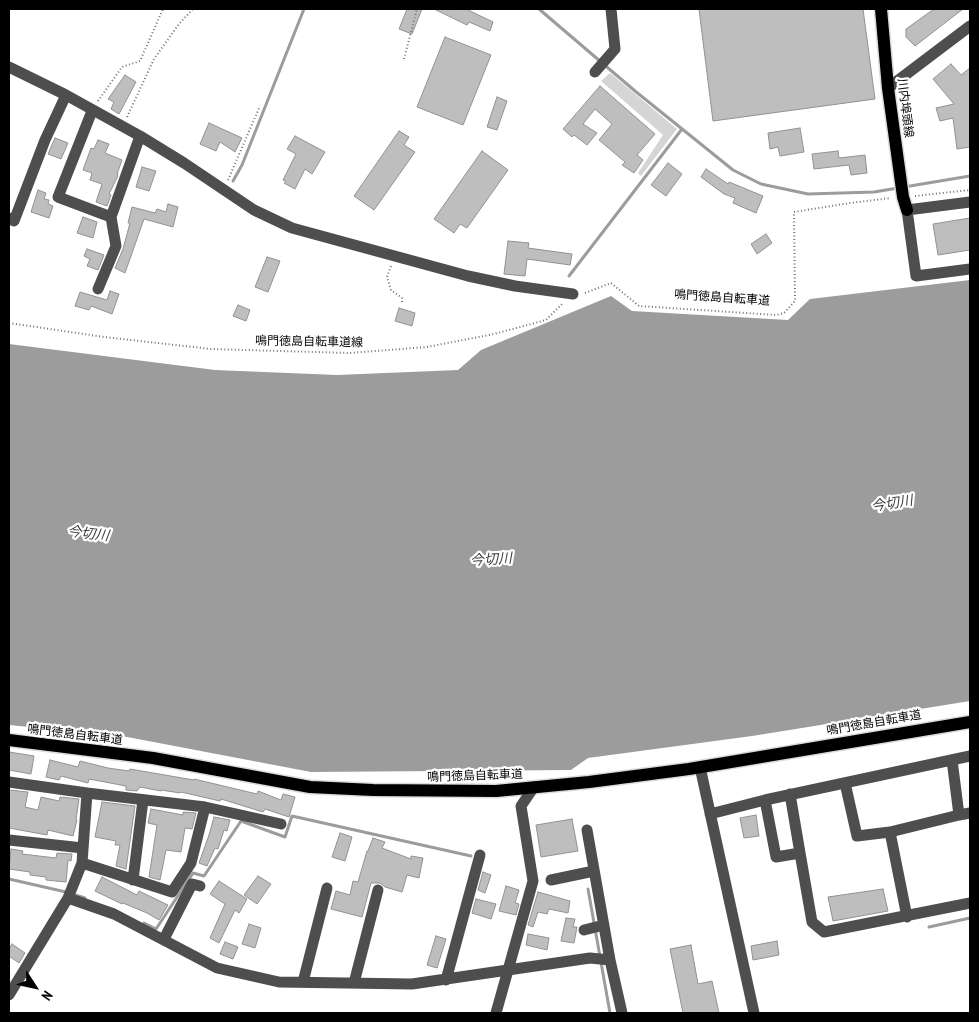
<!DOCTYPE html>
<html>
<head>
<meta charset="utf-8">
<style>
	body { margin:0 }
	#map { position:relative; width:979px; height:1022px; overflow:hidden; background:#fff; font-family:"PT Sans Narrow",sans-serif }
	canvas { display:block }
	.frame { position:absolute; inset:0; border:10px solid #000; pointer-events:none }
	.north { position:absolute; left:10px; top:962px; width:50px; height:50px; -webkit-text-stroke:4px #fff; paint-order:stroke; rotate:125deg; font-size:14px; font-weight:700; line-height:20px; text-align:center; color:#000 }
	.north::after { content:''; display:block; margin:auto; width:18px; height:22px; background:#000; clip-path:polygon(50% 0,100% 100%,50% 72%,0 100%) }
</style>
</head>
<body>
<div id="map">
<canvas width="979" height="1022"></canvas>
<div class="frame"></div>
<div class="north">N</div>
</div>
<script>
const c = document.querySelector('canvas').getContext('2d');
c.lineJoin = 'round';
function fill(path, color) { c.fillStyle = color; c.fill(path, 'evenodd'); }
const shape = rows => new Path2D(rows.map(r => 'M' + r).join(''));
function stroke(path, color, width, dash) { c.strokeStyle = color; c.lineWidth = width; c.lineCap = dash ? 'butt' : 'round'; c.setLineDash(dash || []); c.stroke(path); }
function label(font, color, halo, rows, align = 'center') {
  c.font = font + ' "PT Sans Narrow","Noto Sans JP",sans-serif'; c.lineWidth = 4.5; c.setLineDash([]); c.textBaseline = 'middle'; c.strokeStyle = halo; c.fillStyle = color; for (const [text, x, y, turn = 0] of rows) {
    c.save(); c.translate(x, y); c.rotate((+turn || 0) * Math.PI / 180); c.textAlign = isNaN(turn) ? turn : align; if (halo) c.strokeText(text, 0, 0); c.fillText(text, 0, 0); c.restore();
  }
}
fill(shape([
	[610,73,677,129,641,176,638,173,663,135,601,81]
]), '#d5d5d5');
fill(shape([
	[970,280,970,701,752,736,588,758,571,770,311,772,122,736,9,725,9,344,215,370,337,375,458,370,481,350,611,296,632,311,788,320,810,299]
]), '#9c9c9c');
stroke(shape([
	[539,9,635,91,733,170,761,184,808,194,874,192,898,188],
	[233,181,242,165,304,9],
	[904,187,970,176],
	[569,276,682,129],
	[9,879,66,892],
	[588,889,610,1013],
	[72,894,85,898],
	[144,923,156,929,193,873,204,876,241,821,285,837,292,816,471,856],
	[929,927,970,918]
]), '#9c9c9c', 3);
const building = shape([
	[407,9,422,9,412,34,399,29,407,9],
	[434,9,466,9,493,22,490,31,469,22,467,25,434,9],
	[699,9,863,9,875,99,713,121,699,9],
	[934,9,963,9,915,46,906,37,906,29,934,9],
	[445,37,491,55,463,125,417,107,445,37],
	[951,64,961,75,970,68,970,147,957,149,953,118,940,121,936,108,954,104,933,79,951,64],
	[125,75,136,82,119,114,111,109,114,102,108,99,125,75],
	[600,86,655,134,637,155,643,160,634,173,622,165,625,162,599,140,612,124,595,109,583,124,597,133,587,145,574,135,572,137,563,129,600,86],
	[497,97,507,101,497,130,487,127,497,97],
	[209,123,242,138,235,152,220,142,216,151,200,144,209,123],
	[800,128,804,152,780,156,778,147,770,149,768,133,800,128],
	[399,131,409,137,404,145,415,152,374,210,354,196,399,131],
	[295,136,325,152,312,174,305,169,295,189,284,183,286,181,283,180,296,154,287,149,295,136],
	[55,138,68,143,61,159,48,154,55,138],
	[98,140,109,144,105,153,122,160,117,174,118,174,117,178,109,194,111,195,107,206,96,202,102,184,90,180,92,173,83,170,91,148,94,149,98,140],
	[482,151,508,170,467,228,460,224,454,233,434,219,482,151],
	[838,151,839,158,865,155,867,173,851,175,849,165,814,169,812,154,838,151],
	[668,163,682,174,666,196,651,185,668,163],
	[142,167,156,171,149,191,136,187,142,167],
	[706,169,728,184,729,182,763,196,756,213,733,203,735,198,724,194,701,177,706,169],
	[38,190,46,193,44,199,49,200,48,204,53,206,49,218,31,212,38,190],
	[168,204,178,207,173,227,144,219,125,273,115,268,123,249,130,223,128,223,132,207,155,213,157,209,166,212,168,204],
	[83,217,97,222,93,238,77,233,83,217],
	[970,218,970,250,938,255,933,224,970,218],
	[766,234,772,243,757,254,751,244,766,234],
	[508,241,529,243,528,248,572,254,570,265,527,259,525,276,504,274,508,241],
	[87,249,104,255,98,270,87,266,90,259,84,256,87,249],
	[267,257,280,261,268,292,255,287,267,257],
	[110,291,119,294,112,314,91,306,89,310,75,306,80,292,107,300,110,291],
	[238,305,250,310,246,321,233,316,238,305],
	[399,308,415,313,412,326,395,321,399,308],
	[9,752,34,756,31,774,9,770,9,752],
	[50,760,78,767,80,761,108,768,129,771,130,769,194,780,194,779,257,794,258,791,281,800,283,794,295,797,289,817,265,809,263,812,221,799,220,801,181,792,180,793,161,790,161,791,140,787,137,791,126,790,126,786,89,779,88,783,61,776,59,780,46,777,50,760],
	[9,790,28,792,25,807,38,810,41,797,59,801,60,797,79,799,76,820,77,820,73,836,48,830,47,835,9,828,9,790],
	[102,802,135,806,126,869,116,866,120,845,115,845,116,841,95,837,102,802],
	[151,809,183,815,183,812,196,813,192,829,185,828,181,852,166,850,160,880,149,877,157,825,148,823,151,809],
	[756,815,759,836,744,838,740,818,756,815],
	[214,817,230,820,227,831,224,830,218,849,215,848,207,866,199,863,209,835,214,817],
	[572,819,578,851,541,857,536,825,572,819],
	[340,833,352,837,345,861,332,857,340,833],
	[373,838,385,842,382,848,411,859,411,856,423,858,419,878,407,875,402,892,385,887,380,883,371,883,362,917,331,909,336,891,350,895,353,881,358,882,367,851,368,851,373,838],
	[11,849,23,851,22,854,56,858,57,853,72,854,71,861,68,860,66,882,46,880,46,877,30,875,30,872,9,869,11,849],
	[483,872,491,875,485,893,478,890,483,872],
	[258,876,271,884,257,904,244,895,258,876],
	[102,877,137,895,139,891,168,905,159,920,147,913,123,903,122,904,95,891,102,877],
	[219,881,247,899,239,913,235,910,219,943,210,938,225,904,210,894,219,881],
	[506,886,519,890,515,903,519,904,516,915,499,911,506,886],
	[883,889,888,911,833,921,828,897,883,889],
	[538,892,570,901,568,913,549,909,547,914,538,912,533,927,528,925,538,892],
	[476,899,496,904,491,919,472,913,476,899],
	[566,918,575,919,573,927,577,927,574,943,561,941,566,918],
	[249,924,261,928,255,948,242,944,249,924],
	[528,934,549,938,547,950,526,945,528,934],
	[436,936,446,939,437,968,427,965,436,936],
	[777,941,779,955,753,960,751,946,777,941],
	[225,942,238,947,233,959,220,954,225,942],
	[12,944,25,953,19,963,9,956,9,949,12,944],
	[691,945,698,984,712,981,719,1013,683,1013,670,949,691,945]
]);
fill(building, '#bebebe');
stroke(building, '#929292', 1);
const major = shape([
	[881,9,888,88,903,197,907,210],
	[9,740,153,758,310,787,373,790,496,791,589,782,689,769,970,722]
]);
stroke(major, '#dbdbdb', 15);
stroke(shape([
	[404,59,417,9],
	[98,101,122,67,140,61,163,9],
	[127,117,154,59,179,24,193,9],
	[228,180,260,106],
	[915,196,970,190],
	[391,266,387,277,391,290,402,298,402,302],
	[585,293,611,283,639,306,776,315,784,313,795,301,794,212,850,203,891,198],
	[9,323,104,337,211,349,349,353,427,347,494,334,546,320,562,304]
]), '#707070', 2, [1, 2.5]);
stroke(shape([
	[9,67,66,95,140,136,184,163,254,210,292,228,468,276,515,286,573,294],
	[595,72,615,49,611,9],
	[888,88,970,26],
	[92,111,58,197,111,217],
	[970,202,907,210,916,276,970,269],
	[9,218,14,221,45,140,66,95],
	[98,289,116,246,111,217,140,136],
	[952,760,959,815,970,813],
	[700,767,754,1013],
	[9,782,87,793,82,863,68,898,9,995],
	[845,783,857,836,890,832],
	[87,793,205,807,281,824],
	[790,794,800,853],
	[765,800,776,857,800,853,812,922,824,932,970,903],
	[710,814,765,800,970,756],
	[587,830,610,960,622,1013],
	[9,840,83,848],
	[82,863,172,892,191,863,205,807],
	[133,880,143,800],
	[551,880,594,871],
	[68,898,114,914,217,968,279,982,412,984,590,958,610,960],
	[907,917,890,832,959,815],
	[584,930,604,925],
	[164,939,192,884,200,886],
	[446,980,480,855],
	[303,982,327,888],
	[354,983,378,890],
	[496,1013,533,881,521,806,534,787]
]), '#4e4e4e', 11);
stroke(major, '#000', 12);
label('12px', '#000', '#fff', [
	["川内埠頭線",905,108,83],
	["鳴門徳島自転車道",722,298,4],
	["鳴門徳島自転車道線",309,342,1],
	["鳴門徳島自転車道",874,723,-10],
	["鳴門徳島自転車道",75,735,7],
	["鳴門徳島自転車道",475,776,-2]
]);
label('italic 14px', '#3d3d3d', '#fff', [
	["今切川",892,504,-9],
	["今切川",88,534,7],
	["今切川",491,560,-4]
]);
</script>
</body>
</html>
